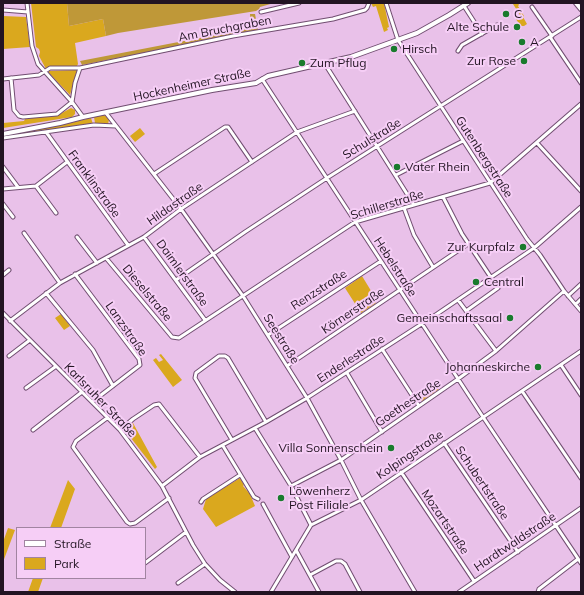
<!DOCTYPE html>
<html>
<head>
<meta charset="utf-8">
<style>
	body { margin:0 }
	#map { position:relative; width:584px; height:595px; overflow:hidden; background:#e9c1e9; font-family:Mulish,sans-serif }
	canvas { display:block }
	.frame { position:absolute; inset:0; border:4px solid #221422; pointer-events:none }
	.legend { position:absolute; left:16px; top:527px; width:130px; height:52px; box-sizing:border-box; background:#f6cef6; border:1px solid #a184a1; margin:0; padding:5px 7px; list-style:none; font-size:12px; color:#221422 }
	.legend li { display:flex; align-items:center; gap:8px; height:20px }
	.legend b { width:20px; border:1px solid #a184a1 }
</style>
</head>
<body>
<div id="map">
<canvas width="584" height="595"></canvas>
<div class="frame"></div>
<ul class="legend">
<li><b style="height:5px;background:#fff"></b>Straße</li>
<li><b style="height:11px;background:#daa81e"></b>Park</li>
</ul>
</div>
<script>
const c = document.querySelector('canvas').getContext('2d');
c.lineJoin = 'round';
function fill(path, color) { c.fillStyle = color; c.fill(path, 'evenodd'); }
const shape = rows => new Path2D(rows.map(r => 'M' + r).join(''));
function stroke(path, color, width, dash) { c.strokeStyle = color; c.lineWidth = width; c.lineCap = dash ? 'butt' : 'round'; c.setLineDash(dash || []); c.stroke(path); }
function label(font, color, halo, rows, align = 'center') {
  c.font = font + ' Mulish,sans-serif'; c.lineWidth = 4; c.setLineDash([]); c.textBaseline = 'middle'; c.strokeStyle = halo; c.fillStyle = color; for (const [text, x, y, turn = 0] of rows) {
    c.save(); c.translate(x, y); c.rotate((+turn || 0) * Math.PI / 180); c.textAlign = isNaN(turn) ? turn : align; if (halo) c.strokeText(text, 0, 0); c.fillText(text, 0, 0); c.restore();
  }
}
fill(shape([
	[31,3,67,3,69,26,103,19,106,36,75,43,78,64,77,66,46,69,39,56,40,52,39,49,36,47],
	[371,3,384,3,389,27,387,28,388,30,384,32,376,6,373,7],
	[515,3,518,3,519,5,518,6,524,16,523,17,527,24,524,26,521,26,515,18,520,15,513,4],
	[3,16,26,17,30,47,3,49],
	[77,70,70,95,49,73,49,71],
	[71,108,75,110,75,114,72,117,3,128,3,123,24,121,25,119,60,114],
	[102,115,104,115,107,117,109,120,108,124,95,123,94,117],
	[91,118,93,124,3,137,3,136,61,125],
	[140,128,145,134,135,142,130,136],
	[362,276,376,299,375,300,376,303,361,313,345,288],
	[61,314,70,326,64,330,55,318],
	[161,354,182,380,173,387,153,360,156,358,159,362,163,360,159,355],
	[434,382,439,389,422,401,419,401,416,395],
	[133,423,157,467,155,469,127,433,127,427],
	[240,478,244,485,243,486,250,494,255,506,216,527,203,509,206,499],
	[68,480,75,489,61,528,50,528],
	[8,528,15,530,3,562,3,542],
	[33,578,43,578,38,592,28,592]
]), '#daa81e');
fill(shape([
	[67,3,274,3,260,7,259,9,256,11,118,33,106,36,103,19,69,26],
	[250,14,255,14,258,30,82,65,80,61,251,28]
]), '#bf9838');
const street = shape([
	[27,3,32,46,38,64,72,102,83,117],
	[386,3,398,40,527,239,540,255,564,291,581,311],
	[464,6,482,34],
	[532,7,552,36],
	[3,10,28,12],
	[261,12,299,3],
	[550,37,581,83],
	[458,51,462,45,497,25],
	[325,64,414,205],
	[11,78,14,110,19,116,23,117,57,114,72,102],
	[3,79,39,75,50,68,80,68],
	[262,79,483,417,581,563],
	[72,102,75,83,80,68,233,36,333,19,365,10,367,8,369,3],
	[106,113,181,209,243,296,307,398,341,460,361,500,415,592],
	[46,132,128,245],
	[3,138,94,125,116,126],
	[537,143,581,191],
	[3,167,18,187],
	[154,174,225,127,228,127,252,162],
	[396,175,463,141],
	[36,186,56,213],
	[3,189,36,186,67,162],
	[443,197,462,234,498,288,466,311],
	[3,204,13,217],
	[404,208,414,235,433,267],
	[24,233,60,283],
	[77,237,97,263],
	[144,237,205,320],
	[106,258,172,337,179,338,355,222,490,183,581,104],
	[75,274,139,359,140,365,92,402],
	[3,275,9,270],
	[176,280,245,232,327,178,581,17],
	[46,293,93,350,113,386],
	[568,296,581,284],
	[458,300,496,351],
	[576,304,581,299],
	[3,313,120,430,162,486,193,545,205,564,220,580,235,592],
	[10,321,60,283,144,237,181,209,297,132,355,111],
	[268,335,381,261],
	[382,349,419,406],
	[9,356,30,340],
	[561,365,581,395],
	[287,366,468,244],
	[347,373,382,432],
	[26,388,55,367],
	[522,391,581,478],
	[107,418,76,441,73,447,127,522,130,524,135,523,169,498],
	[255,428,291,486,311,525],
	[33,430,82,392],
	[120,430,133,419,154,405,159,404,200,457],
	[232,440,195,378,196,373,219,356,225,356,228,358,266,422],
	[444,443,518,552],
	[223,446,254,497,258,499],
	[401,472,474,581],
	[162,486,200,457,266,422,307,398,437,314,534,248,581,207],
	[291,486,341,460,458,379,496,351,564,291],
	[201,502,203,499,240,475],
	[263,504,292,557],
	[296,550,319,592],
	[145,563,186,532],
	[310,575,336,561,341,561,345,564,360,592],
	[178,583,205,564],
	[271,592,311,525,361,500,581,351],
	[459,592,581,508],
	[538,592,539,589,578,559]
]);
const secondary = shape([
	[576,3,581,9],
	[3,134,60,123,83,117,212,90,256,83,268,76,351,57,417,33,449,15,468,3]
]);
stroke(street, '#714e71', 5);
stroke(secondary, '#714e71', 6);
stroke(street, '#fff', 3);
stroke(secondary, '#fff', 4);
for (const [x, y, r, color] of [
	[506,14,4,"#197b2d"],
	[517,27,4,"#197b2d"],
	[522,42,4,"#197b2d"],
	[394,49,4,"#197b2d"],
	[524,61,4,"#197b2d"],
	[302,63,4,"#197b2d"],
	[397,167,4,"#197b2d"],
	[523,247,4,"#197b2d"],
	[476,282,4,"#197b2d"],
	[510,318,4,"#197b2d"],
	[538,367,4,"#197b2d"],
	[391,448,4,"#197b2d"],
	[281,498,4,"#197b2d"]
]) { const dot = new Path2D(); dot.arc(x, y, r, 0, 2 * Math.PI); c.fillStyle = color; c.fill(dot); stroke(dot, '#f6cef6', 1.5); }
label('12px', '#221422', '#f6cef6', [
	["C",514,14],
	["Alte Schule",509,27,"right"],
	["A",530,42],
	["Hirsch",402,49],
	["Zur Rose",516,61,"right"],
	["Zum Pflug",310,63],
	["Vater Rhein",405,167],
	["Zur Kurpfalz",515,247,"right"],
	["Central",484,282],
	["Gemeinschaftssaal",502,318,"right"],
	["Johanneskirche",530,367,"right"],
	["Villa Sonnenschein",383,448,"right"],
	["Löwenherz",289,491],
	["Post Filiale",289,505]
], 'left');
label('12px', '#221422', '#f6cef6', [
	["Am Bruchgraben",225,29,-11],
	["Hockenheimer Straße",192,85,-12],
	["Schulstraße",372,139,-32],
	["Gutenbergstraße",484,157,57],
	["Franklinstraße",94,184,54],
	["Hildastraße",175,204,-35],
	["Schillerstraße",387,205,-17],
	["Hebelstraße",395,267,57],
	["Daimlerstraße",182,273,54],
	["Renzstraße",319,290,-33],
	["Dieselstraße",147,293,50],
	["Körnerstraße",353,311,-34],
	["Lanzstraße",126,329,55],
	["Seestraße",281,339,58],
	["Enderlestraße",351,359,-33],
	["Karlsruher Straße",100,400,46],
	["Goethestraße",408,403,-34],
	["Kolpingstraße",410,455,-34],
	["Schubertstraße",482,483,56],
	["Mozartstraße",445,522,56],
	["Hardtwaldstraße",515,542,-34]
]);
</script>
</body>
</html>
